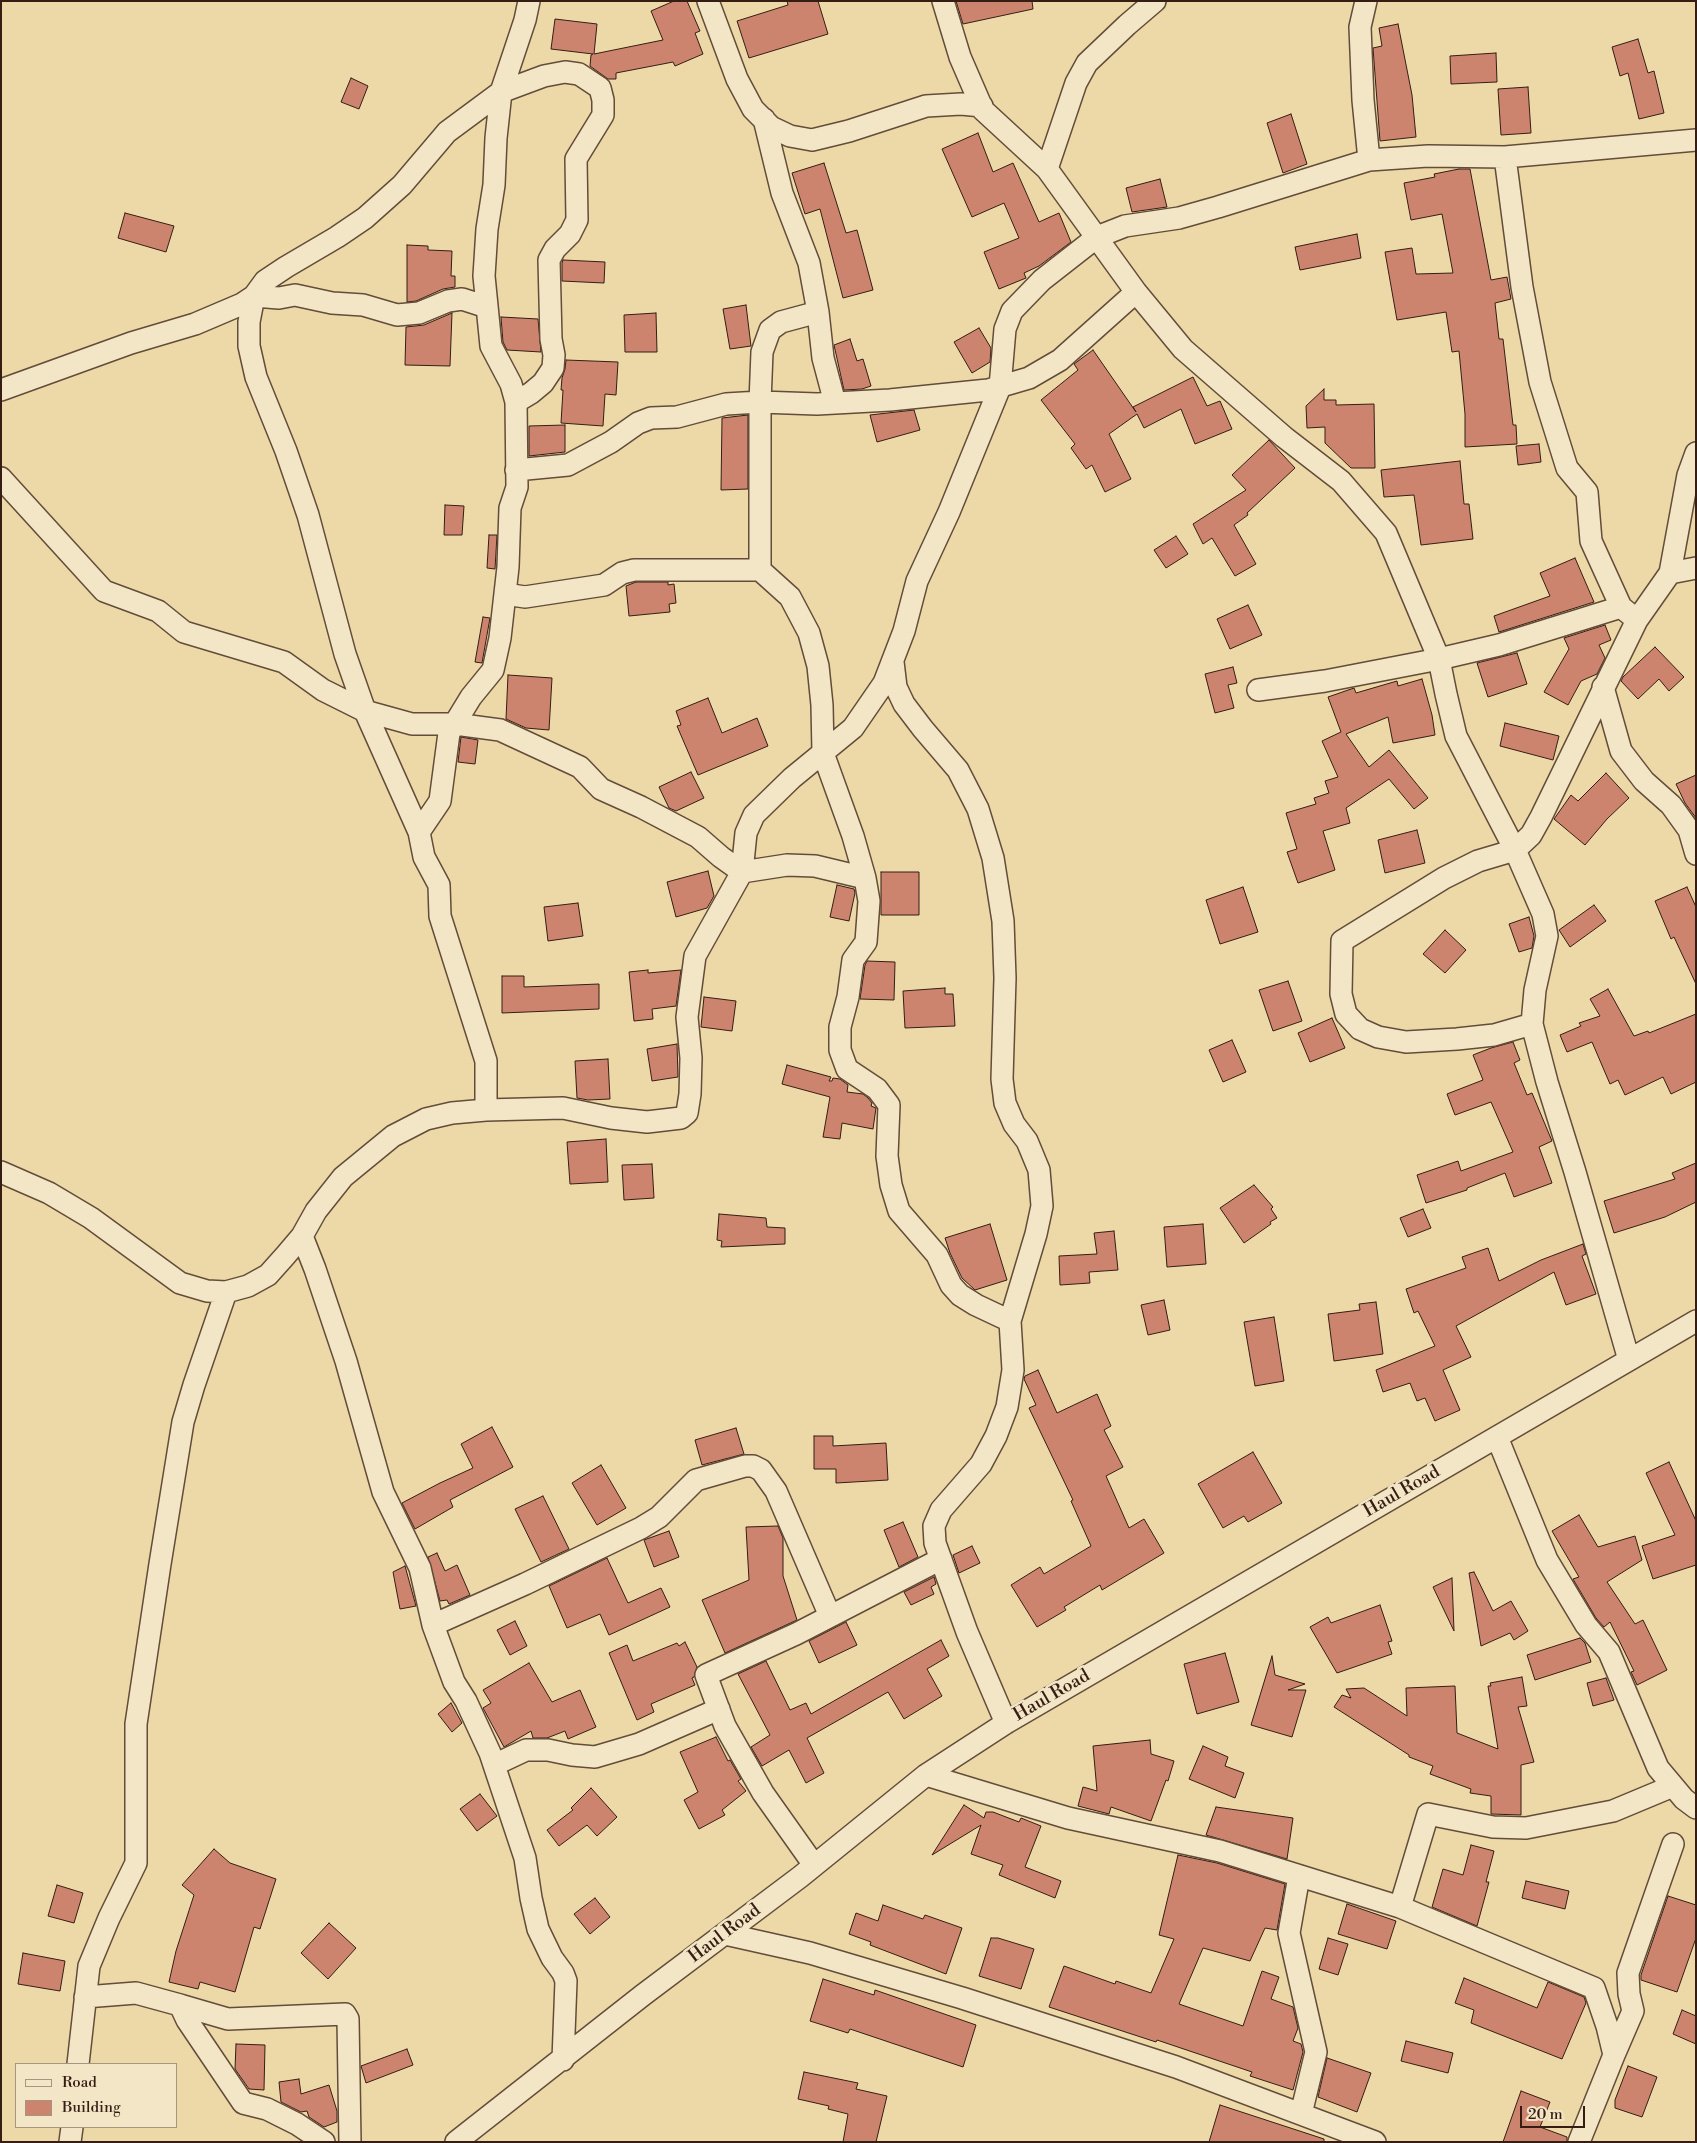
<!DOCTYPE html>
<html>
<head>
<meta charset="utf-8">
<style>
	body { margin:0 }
	#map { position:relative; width:1697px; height:2143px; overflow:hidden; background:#ecd9a7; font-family:"Libre Bodoni",serif }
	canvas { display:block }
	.frame { position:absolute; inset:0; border:2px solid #351d14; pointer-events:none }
	.legend { position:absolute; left:15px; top:2063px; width:162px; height:65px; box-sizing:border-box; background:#f3e6c6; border:1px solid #a7967f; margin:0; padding:6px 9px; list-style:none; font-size:15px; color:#351d14 }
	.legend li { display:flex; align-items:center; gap:10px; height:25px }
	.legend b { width:25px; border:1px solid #a7967f }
	.scale { position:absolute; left:1520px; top:2106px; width:65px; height:22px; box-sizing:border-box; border:2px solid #351d14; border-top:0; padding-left:6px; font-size:15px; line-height:18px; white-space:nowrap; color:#351d14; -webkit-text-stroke:4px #f3e6c6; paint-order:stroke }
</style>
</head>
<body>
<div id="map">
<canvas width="1697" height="2143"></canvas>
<div class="frame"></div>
<ul class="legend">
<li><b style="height:6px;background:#f3e6c6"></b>Road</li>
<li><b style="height:14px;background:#cd846e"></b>Building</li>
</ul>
<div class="scale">20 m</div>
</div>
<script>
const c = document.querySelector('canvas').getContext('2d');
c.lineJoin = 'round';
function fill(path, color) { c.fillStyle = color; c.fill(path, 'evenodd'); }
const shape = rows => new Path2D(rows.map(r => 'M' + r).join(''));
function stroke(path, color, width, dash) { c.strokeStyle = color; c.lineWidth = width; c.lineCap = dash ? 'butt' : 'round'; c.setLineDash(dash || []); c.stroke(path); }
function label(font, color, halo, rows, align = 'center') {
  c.font = font + ' "Libre Bodoni",serif'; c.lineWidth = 5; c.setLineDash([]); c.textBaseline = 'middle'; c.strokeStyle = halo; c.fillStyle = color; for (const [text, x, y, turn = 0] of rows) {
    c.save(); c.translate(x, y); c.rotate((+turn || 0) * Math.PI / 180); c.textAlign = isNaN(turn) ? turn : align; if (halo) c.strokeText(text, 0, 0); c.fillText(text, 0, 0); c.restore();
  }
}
const building = shape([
	[674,1,687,1,700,31,695,33,703,54,675,66,673,62,616,73,616,79,608,79,590,66,591,55,593,54,551,49,555,19,597,24,594,54,663,40,651,11,674,1],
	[787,1,818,1,828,34,749,58,737,21,788,5,787,1],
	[956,1,1032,1,1033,9,963,24,956,1],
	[1398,24,1412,95,1416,137,1380,141,1373,48,1382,46,1379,28,1398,24],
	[1638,39,1648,73,1654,71,1664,113,1639,119,1628,73,1620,76,1612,47,1638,39],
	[1496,53,1497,82,1451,84,1450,56,1496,53],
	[351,78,368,86,359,109,341,102,351,78],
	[1528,87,1531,133,1501,135,1498,89,1528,87],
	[1291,114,1307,164,1283,173,1267,123,1291,114],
	[978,133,993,172,1013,163,1039,222,1059,213,1071,242,1039,266,1024,273,1026,278,999,289,984,252,1019,238,1004,203,972,217,942,149,978,133],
	[824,163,846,233,857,230,873,290,843,298,820,209,805,214,792,173,824,163],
	[1459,169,1470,169,1491,280,1507,277,1511,299,1495,303,1499,339,1503,339,1513,425,1516,425,1517,444,1465,447,1465,414,1459,351,1452,352,1446,312,1397,320,1385,252,1412,248,1416,274,1453,273,1442,214,1411,220,1404,183,1435,177,1434,174,1459,169],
	[1160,179,1167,207,1132,212,1126,188,1160,179],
	[125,213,174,226,166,252,118,238,125,213],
	[1357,234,1361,258,1300,270,1295,247,1357,234],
	[407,245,428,246,428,250,452,251,451,276,455,276,455,287,443,289,416,301,407,302,407,245],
	[563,260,605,262,604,283,562,281,562,263,563,260],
	[746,305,751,346,730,349,723,309,746,305],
	[452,313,450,366,405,365,406,327,424,325,452,313],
	[656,313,657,352,625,352,624,315,656,313],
	[501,317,538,319,541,352,507,350,503,342,501,317],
	[979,328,991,348,990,362,972,373,954,342,979,328],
	[850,339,857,361,863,359,871,386,862,389,844,390,834,345,850,339],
	[1093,350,1136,412,1133,407,1193,377,1207,406,1220,401,1232,429,1195,444,1181,409,1144,428,1137,414,1109,434,1131,479,1105,492,1092,465,1086,469,1071,448,1075,444,1041,400,1078,370,1074,364,1093,350],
	[566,360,618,362,616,395,605,394,603,426,561,423,563,390,561,390,562,378,565,369,566,360],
	[1324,389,1324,400,1336,400,1336,405,1374,404,1375,468,1351,468,1325,443,1325,427,1307,428,1306,406,1324,389],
	[914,410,920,430,877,442,870,415,914,410],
	[748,415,748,489,721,490,722,418,748,415],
	[565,425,565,452,529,456,529,426,565,425],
	[1269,440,1295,468,1247,513,1248,515,1234,525,1256,564,1235,576,1212,538,1203,544,1193,524,1246,490,1232,475,1269,440],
	[1539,444,1541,462,1518,465,1516,446,1539,444],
	[1460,461,1464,504,1469,504,1473,539,1421,545,1414,495,1384,497,1381,470,1460,461],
	[445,505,464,506,462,535,444,535,445,505],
	[489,535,497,535,495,569,487,568,489,535],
	[1176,536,1188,554,1166,568,1154,550,1176,536],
	[1575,558,1594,602,1499,632,1494,616,1550,596,1540,573,1575,558],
	[636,582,668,582,668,585,674,584,676,603,669,604,670,612,629,616,626,586,636,582],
	[1248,605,1262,635,1230,649,1217,619,1248,605],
	[483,617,490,618,482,663,475,662,483,617],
	[1605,625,1611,640,1599,645,1605,658,1597,674,1581,681,1568,705,1544,692,1569,649,1564,638,1605,625],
	[1655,647,1684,677,1669,691,1659,679,1638,699,1621,681,1623,677,1655,647],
	[1517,653,1527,684,1488,697,1477,663,1517,653],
	[1233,667,1237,683,1228,685,1234,708,1215,713,1205,674,1233,667],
	[508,675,552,678,549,730,526,728,506,719,508,675],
	[1422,679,1432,715,1435,735,1393,743,1388,717,1346,734,1369,767,1389,750,1428,798,1414,809,1389,779,1346,808,1350,823,1323,831,1335,870,1298,883,1287,852,1297,849,1286,813,1316,804,1314,798,1329,793,1325,781,1338,777,1322,741,1341,732,1328,697,1354,688,1356,693,1397,681,1398,686,1422,679],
	[708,698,722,733,757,718,768,746,698,775,677,726,681,725,676,711,708,698],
	[1505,723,1559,736,1553,760,1500,746,1505,723],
	[461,737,478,740,475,764,458,762,461,737],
	[691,772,704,798,676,811,669,808,659,787,691,772],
	[1606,773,1629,798,1607,819,1585,845,1554,819,1571,795,1578,801,1606,773],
	[1696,775,1696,818,1685,803,1676,784,1696,775],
	[1417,830,1425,863,1385,873,1378,840,1417,830],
	[708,871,714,896,707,908,676,917,667,882,708,871],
	[881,872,919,872,919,915,881,915,881,872],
	[837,885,854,889,855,893,849,921,830,917,837,885],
	[1243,887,1258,932,1220,944,1206,900,1243,887],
	[1687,887,1696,907,1696,984,1674,937,1671,939,1655,901,1687,887],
	[578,903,583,936,548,941,544,907,578,903],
	[1594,905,1606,921,1570,947,1559,930,1594,905],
	[1529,917,1534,936,1532,948,1519,952,1509,924,1529,917],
	[1445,930,1466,950,1445,973,1423,954,1445,930],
	[867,961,895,962,894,1000,860,999,865,965,867,961],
	[648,970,648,973,681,970,676,1006,652,1009,653,1019,634,1021,629,972,648,970],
	[502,976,524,976,524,987,599,984,599,1009,502,1013,502,976],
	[1288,981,1302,1021,1273,1031,1259,990,1288,981],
	[945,988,945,994,953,994,955,1026,905,1028,903,991,945,988],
	[1608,989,1634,1036,1648,1031,1649,1033,1696,1014,1696,1082,1671,1094,1663,1077,1625,1095,1618,1080,1610,1084,1592,1042,1567,1052,1560,1035,1581,1026,1579,1023,1600,1016,1590,999,1608,989],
	[704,997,736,1001,732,1031,701,1027,704,997],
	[1332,1018,1345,1048,1310,1062,1298,1033,1332,1018],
	[1232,1040,1246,1072,1223,1082,1209,1050,1232,1040],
	[1513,1042,1520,1060,1514,1063,1527,1095,1532,1093,1552,1141,1539,1147,1552,1183,1514,1197,1505,1173,1467,1188,1467,1190,1426,1203,1417,1175,1458,1161,1461,1171,1513,1152,1491,1102,1455,1115,1447,1094,1483,1080,1473,1055,1491,1048,1513,1042],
	[677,1044,678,1077,652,1081,647,1049,677,1044],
	[608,1059,610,1099,588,1100,577,1098,575,1061,608,1059],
	[787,1065,831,1077,829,1081,832,1081,833,1078,840,1079,848,1085,847,1092,863,1094,868,1098,872,1103,871,1106,876,1108,873,1129,842,1123,840,1139,823,1137,830,1097,782,1084,787,1065],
	[606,1139,608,1182,570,1184,567,1142,606,1139],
	[1696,1163,1696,1202,1665,1217,1614,1233,1604,1201,1675,1179,1672,1173,1696,1163],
	[652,1164,654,1198,624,1200,622,1165,652,1164],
	[1254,1185,1273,1207,1271,1209,1277,1218,1270,1222,1271,1224,1244,1243,1220,1208,1254,1185],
	[1423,1209,1431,1228,1408,1237,1400,1218,1423,1209],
	[719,1214,766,1218,767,1227,785,1228,785,1244,721,1247,722,1241,717,1240,719,1214],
	[990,1224,1007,1280,975,1290,962,1278,950,1253,945,1238,990,1224],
	[1203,1224,1206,1264,1167,1267,1164,1227,1203,1224],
	[1114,1231,1118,1270,1089,1272,1090,1283,1060,1285,1059,1256,1097,1254,1094,1233,1114,1231],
	[1583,1244,1586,1254,1582,1256,1596,1294,1566,1305,1554,1272,1456,1326,1471,1357,1443,1370,1460,1410,1435,1421,1425,1398,1417,1401,1410,1383,1383,1392,1376,1370,1435,1346,1418,1311,1414,1313,1406,1289,1466,1268,1462,1257,1488,1248,1499,1281,1541,1260,1583,1244],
	[1164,1300,1170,1330,1148,1335,1141,1305,1164,1300],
	[1376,1302,1383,1354,1334,1361,1328,1314,1360,1310,1359,1304,1376,1302],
	[1274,1317,1284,1381,1255,1386,1244,1322,1274,1317],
	[1038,1370,1057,1413,1097,1394,1111,1426,1104,1430,1123,1467,1106,1476,1129,1528,1144,1519,1164,1553,1102,1590,1100,1585,1064,1607,1066,1610,1037,1627,1011,1585,1040,1567,1044,1574,1091,1546,1071,1501,1073,1500,1029,1408,1036,1405,1024,1379,1025,1376,1038,1370],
	[492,1427,513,1467,450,1500,453,1507,415,1529,402,1503,440,1483,473,1468,461,1444,492,1427],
	[736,1428,744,1454,702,1465,695,1440,736,1428],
	[814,1436,833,1436,833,1446,886,1443,888,1480,836,1483,836,1469,814,1469,814,1436],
	[1253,1452,1282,1503,1248,1522,1244,1516,1223,1528,1198,1484,1253,1452],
	[1669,1462,1696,1521,1696,1565,1653,1579,1642,1546,1675,1535,1646,1473,1669,1462],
	[601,1465,626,1508,597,1525,572,1483,601,1465],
	[543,1496,569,1549,541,1562,515,1509,543,1496],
	[1579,1515,1598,1547,1635,1536,1642,1560,1607,1582,1635,1624,1643,1620,1667,1670,1637,1685,1631,1672,1634,1671,1610,1622,1604,1627,1596,1618,1573,1579,1579,1577,1552,1531,1579,1515],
	[903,1522,918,1557,899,1567,884,1530,903,1522],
	[778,1526,783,1538,783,1576,797,1620,725,1653,702,1600,749,1580,746,1527,778,1526],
	[669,1531,679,1557,654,1567,644,1540,669,1531],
	[972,1546,980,1563,959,1573,953,1555,972,1546],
	[437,1553,445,1571,457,1565,470,1595,449,1604,447,1600,440,1601,428,1557,437,1553],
	[607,1558,628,1603,661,1588,670,1607,609,1635,600,1614,567,1628,549,1586,607,1558],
	[405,1566,416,1606,400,1609,393,1572,405,1566],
	[1474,1572,1493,1611,1511,1601,1528,1631,1514,1640,1510,1633,1481,1646,1469,1573,1474,1572],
	[934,1577,936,1584,931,1587,934,1594,911,1605,904,1592,934,1577],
	[1452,1578,1454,1631,1433,1587,1452,1578],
	[1380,1605,1392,1641,1388,1642,1392,1654,1337,1673,1310,1627,1328,1617,1331,1623,1380,1605],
	[515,1621,527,1646,510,1655,497,1630,515,1621],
	[846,1622,857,1645,819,1663,809,1641,846,1622],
	[1580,1638,1585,1643,1591,1662,1535,1680,1527,1655,1580,1638],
	[941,1640,949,1656,927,1669,942,1696,904,1719,888,1692,807,1738,824,1773,806,1783,789,1750,762,1766,751,1747,770,1735,738,1674,766,1661,790,1710,806,1703,811,1714,941,1640],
	[685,1642,697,1667,694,1677,692,1678,695,1685,651,1704,654,1712,637,1720,609,1653,627,1645,633,1661,677,1643,679,1646,685,1642],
	[1225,1653,1239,1702,1197,1714,1184,1664,1225,1653],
	[1272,1656,1275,1675,1305,1684,1288,1690,1306,1690,1292,1737,1251,1725,1272,1656],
	[529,1663,552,1702,580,1690,596,1727,568,1739,565,1731,547,1738,533,1738,531,1731,504,1747,483,1708,491,1703,483,1690,529,1663],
	[1522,1677,1527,1706,1518,1707,1534,1762,1521,1765,1521,1815,1491,1814,1491,1796,1470,1793,1471,1789,1430,1774,1433,1766,1409,1757,1409,1755,1334,1707,1342,1695,1351,1698,1346,1689,1364,1688,1407,1716,1406,1688,1455,1686,1457,1733,1498,1749,1488,1686,1491,1686,1490,1683,1522,1677],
	[1606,1678,1614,1700,1593,1706,1587,1683,1606,1678],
	[451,1703,462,1723,452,1732,438,1714,451,1703],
	[716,1737,728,1761,730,1760,741,1779,738,1781,746,1791,722,1810,725,1815,699,1829,684,1800,698,1792,680,1752,716,1737],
	[1150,1740,1151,1754,1174,1761,1168,1781,1166,1780,1151,1821,1111,1807,1109,1814,1078,1806,1083,1787,1097,1791,1093,1746,1150,1740],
	[1203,1746,1228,1757,1225,1766,1244,1773,1235,1798,1189,1779,1203,1746],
	[591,1788,617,1817,597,1836,587,1825,559,1846,547,1830,573,1810,571,1808,591,1788],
	[480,1794,497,1816,477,1831,460,1809,480,1794],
	[964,1805,984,1818,986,1812,993,1812,1019,1822,1021,1818,1041,1826,1025,1867,1061,1881,1055,1898,999,1875,1003,1865,971,1854,981,1825,932,1855,964,1805],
	[1216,1807,1293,1818,1287,1859,1206,1835,1216,1807],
	[1471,1845,1494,1851,1486,1882,1489,1882,1477,1926,1432,1907,1443,1869,1463,1875,1471,1845],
	[214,1849,230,1863,276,1879,260,1929,254,1927,235,1992,200,1982,198,1989,169,1982,176,1951,194,1895,182,1885,214,1849],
	[1178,1855,1217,1863,1285,1884,1277,1930,1265,1928,1250,1961,1203,1948,1179,2004,1243,2026,1262,1971,1279,1977,1271,1999,1293,2007,1298,2028,1293,2041,1301,2044,1303,2052,1293,2090,1250,2076,1252,2072,1157,2040,1156,2042,1049,2007,1064,1966,1115,1984,1116,1981,1151,1993,1174,1939,1159,1935,1178,1855],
	[1526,1881,1569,1891,1565,1909,1522,1898,1526,1881],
	[57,1885,83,1893,74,1923,48,1916,57,1885],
	[1668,1896,1696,1905,1696,1938,1677,1992,1641,1980,1641,1975,1668,1896],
	[595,1898,610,1917,590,1934,574,1914,595,1898],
	[1347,1904,1396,1921,1387,1949,1338,1934,1347,1904],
	[883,1905,923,1919,925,1915,962,1928,946,1974,870,1945,871,1942,849,1934,856,1913,878,1921,883,1905],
	[329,1923,356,1948,328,1979,301,1953,329,1923],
	[991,1938,998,1938,1034,1949,1021,1989,979,1976,991,1938],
	[1328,1938,1348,1944,1338,1975,1319,1969,1328,1938],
	[23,1953,65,1961,60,1991,18,1984,23,1953],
	[1464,1978,1537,2008,1548,1982,1584,1997,1586,2003,1562,2059,1471,2023,1474,2010,1455,2003,1464,1978],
	[823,1979,874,1995,875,1990,976,2025,963,2067,850,2029,848,2033,810,2021,823,1979],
	[1682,2010,1696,2016,1696,2044,1673,2034,1682,2010],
	[1406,2041,1453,2053,1448,2073,1401,2061,1406,2041],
	[236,2044,265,2045,264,2090,249,2089,235,2069,236,2044],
	[407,2049,413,2065,366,2083,361,2066,407,2049],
	[1327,2058,1371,2073,1357,2112,1318,2097,1327,2058],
	[1628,2066,1657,2077,1642,2117,1615,2108,1615,2100,1628,2066],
	[804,2072,858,2083,856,2089,887,2096,876,2142,843,2142,848,2114,828,2109,829,2106,798,2099,804,2072],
	[299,2079,301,2094,329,2085,337,2111,337,2122,324,2127,309,2117,307,2111,301,2112,281,2102,279,2082,299,2079],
	[1521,2091,1550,2102,1540,2127,1567,2137,1567,2142,1503,2142,1521,2091],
	[1220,2105,1324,2139,1324,2142,1209,2142,1220,2105]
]);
fill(building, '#cd846e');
stroke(building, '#351d14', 1);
const minor = shape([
	[708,1,737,79,753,109,771,127,790,136,812,140,849,131,926,106,961,104,982,106],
	[943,1,960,57,983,110,1047,169,1136,292,1183,349,1284,437,1341,481,1386,533,1439,659,1446,694,1456,736,1515,850,1543,914,1547,936,1535,990,1532,1024,1547,1082,1575,1172,1629,1360],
	[1366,1,1360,27,1363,100,1369,160],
	[764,119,782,193,809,263,818,312,823,358,835,403],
	[1505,157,1522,287,1540,382,1567,468,1587,492,1591,541,1621,607,1637,620],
	[1047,169,1076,83,1087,63,1127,25,1155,1],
	[1,390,131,343,195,324,242,304,254,296,265,281,286,267,337,237,365,218,402,185,447,132,501,92,525,20,529,1],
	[516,470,568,465,611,442,638,423,651,418,677,417,726,404,760,402,817,404,890,400,988,390,1029,378,1060,360,1136,292],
	[1,478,104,591,158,611,184,632,284,662,323,690,365,711,412,724,455,724,500,730,580,767,601,789,641,807,698,837,721,857,742,872],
	[760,570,790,597,809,633,818,666,822,705,823,753,853,836,865,878],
	[1670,573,1696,568],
	[505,594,525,597,604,585,622,573,634,570,760,570,760,402,762,352,770,330,781,322,818,312],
	[893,662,896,687,904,704,923,729,958,770,978,809,993,858,1003,921,1005,978,1002,1079,1005,1103,1014,1124,1027,1141,1039,1170,1042,1206,1036,1234,1010,1321,1013,1370,1007,1407,996,1436,981,1464,941,1510,934,1526,935,1543,967,1632,1006,1723],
	[1603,687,1621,751,1644,781,1671,805,1689,830,1696,854],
	[1258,690,1325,681,1439,659,1499,645,1621,607],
	[419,832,440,801,449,733,471,697,493,670,500,638,508,567,510,508,517,487,516,402,511,384,491,346,484,276,487,229,494,185,496,138,501,92,544,76,565,72,579,74,600,88,603,100,603,115,576,159,577,220,570,234,555,249,549,260,551,339,554,355,553,368,543,383,531,393,516,402],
	[742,872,746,833,754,815,792,778,853,728,884,683,904,631,917,581,949,512,1000,387,1005,329,1012,311,1042,280,1097,237,1125,226,1179,218,1218,207,1369,160,1428,156,1505,157,1696,140],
	[1532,1024,1494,1035,1457,1039,1406,1042,1378,1037,1360,1029,1346,1014,1341,994,1342,941,1444,878,1478,861,1515,850,1531,835,1541,817,1637,620,1670,573,1688,475,1696,453],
	[486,1110,486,1061,440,916,439,885,424,857,419,832,365,711,345,654,308,515,286,451,256,377,249,346,249,322,254,296,279,298,295,295,332,303,363,305,397,315,419,313,448,301,462,299,487,307],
	[1,1172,49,1193,91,1218,180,1283,207,1291,226,1292,248,1286,268,1275,285,1256,302,1236,316,1211,343,1177,393,1136,426,1119,452,1113,486,1110,563,1108,611,1118,647,1122,681,1118,687,1113,690,1094,691,1058,687,1017,695,956,742,872,787,865,815,866,865,878,869,901,866,942,853,960,848,997,840,1027,840,1050,847,1069,877,1089,889,1105,887,1156,891,1185,899,1211,937,1255,951,1285,960,1295,976,1305,1010,1321],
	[302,1236,315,1269,346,1361,383,1492,420,1568,433,1625,454,1682,466,1701,490,1753,525,1858,531,1898,538,1929,552,1958,563,1973,566,1981,563,2060],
	[1497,1437,1547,1560,1586,1625,1609,1652,1658,1768,1684,1799,1696,1808],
	[433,1625,525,1584,641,1528,659,1517,696,1480,745,1466,753,1466,761,1470,776,1491,830,1616],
	[494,1765,526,1750,548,1750,572,1755,595,1757,639,1744,719,1709],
	[926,1775,1068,1818,1220,1851,1400,1907,1594,1988,1607,2026,1614,2055,1579,2142],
	[814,1865,763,1793,725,1726,706,1675,796,1634,941,1559],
	[1299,1876,1289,1933,1316,2052,1301,2114],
	[1400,1907,1428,1814,1493,1827,1526,1828,1613,1811,1673,1786],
	[725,1934,810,1953,962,1998,1176,2067,1375,2142],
	[85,1997,136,1993,180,2005,187,2020,243,2103,267,2109,297,2124,324,2142],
	[180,2005,228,2019,345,2014,348,2019,350,2142],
	[1614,2055,1633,2011,1629,1994,1628,1973,1673,1844],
	[78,2064,89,1966,109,1918,136,1863,136,1724,160,1564,183,1422,194,1385,226,1292],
	[70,2142,72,2127],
	[456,2142,643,1995,800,1877,926,1775,1006,1723,1696,1321]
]);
stroke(minor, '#634c39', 24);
stroke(minor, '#f3e6c6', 21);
label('18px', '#351d14', '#f3e6c6', [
	["Haul Road",1402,1492,-30],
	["Haul Road",1052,1696,-30],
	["Haul Road",725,1934,-37]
]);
</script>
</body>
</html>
